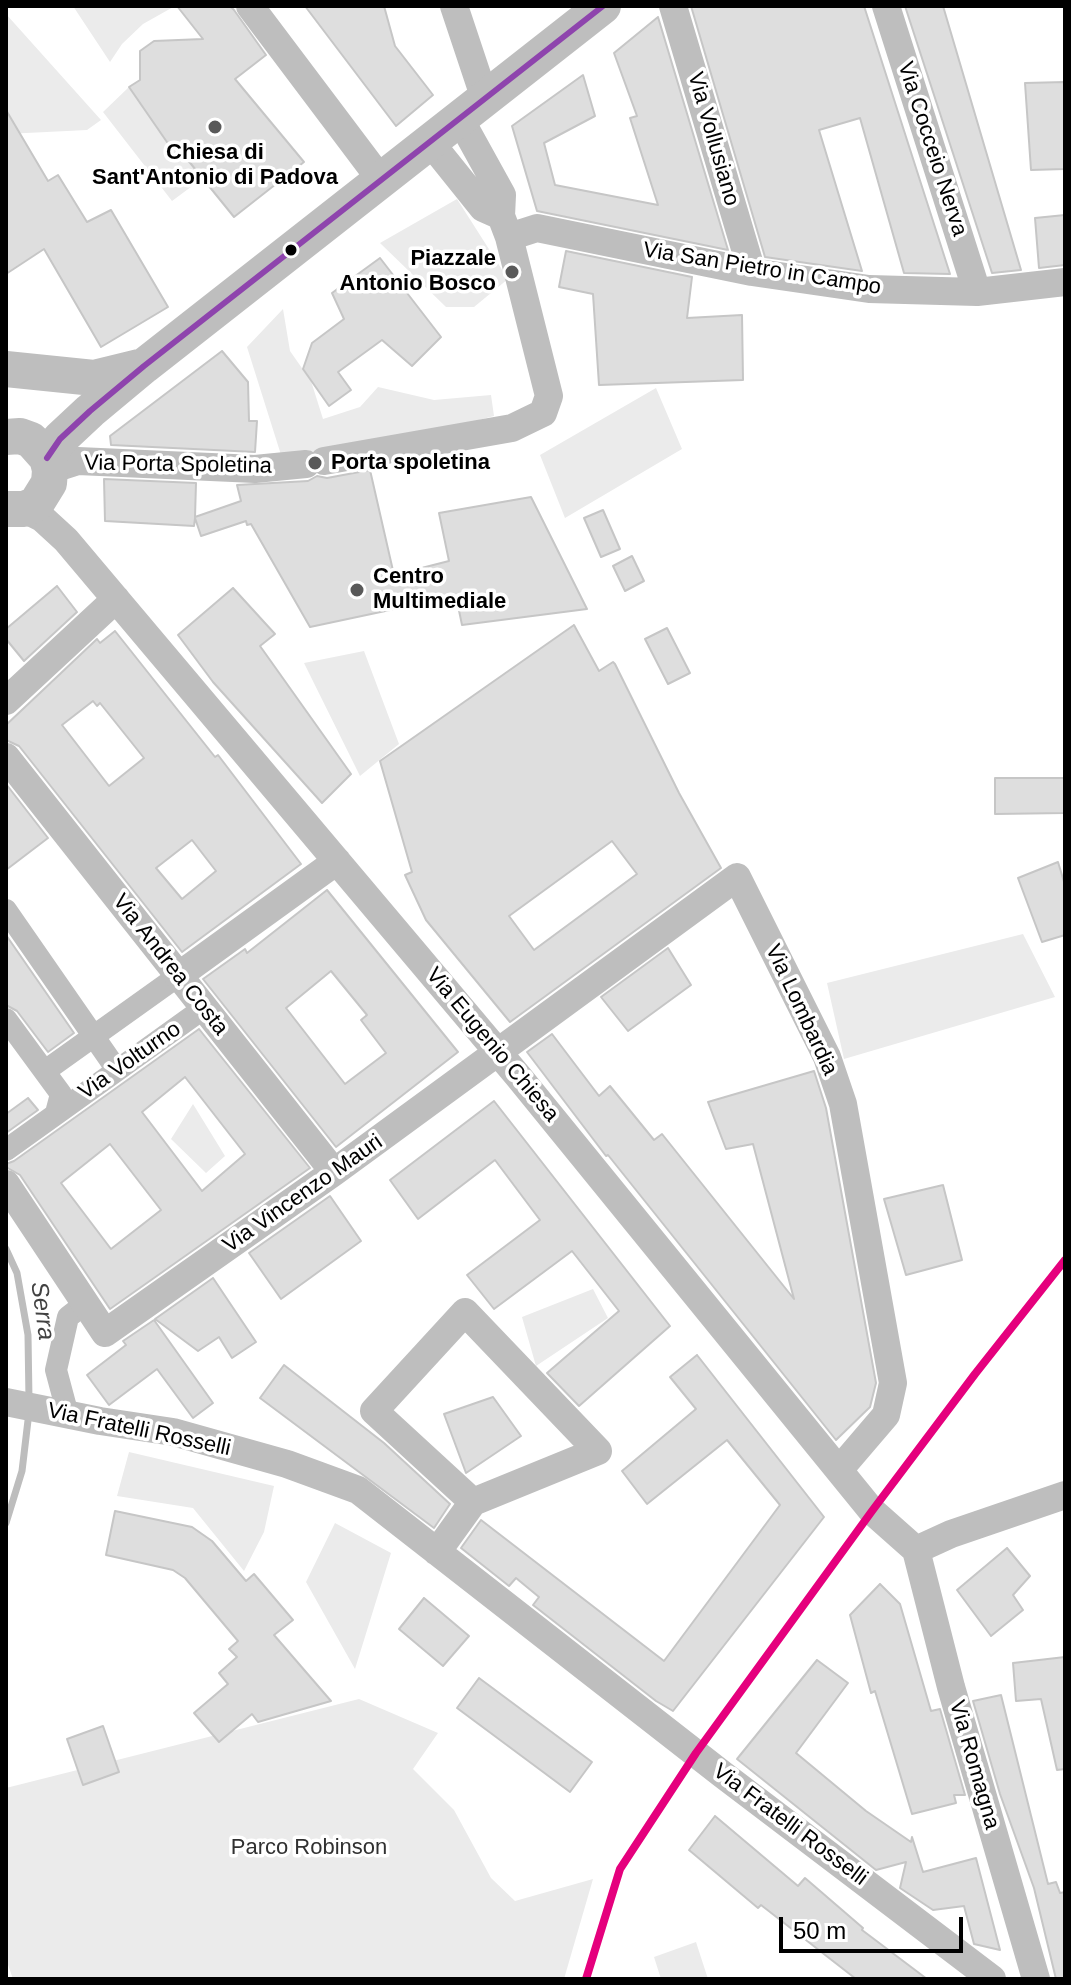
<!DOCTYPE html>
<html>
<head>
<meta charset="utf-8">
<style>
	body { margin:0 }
	#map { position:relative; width:1071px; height:1985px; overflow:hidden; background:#fff; font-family:Helvetica,sans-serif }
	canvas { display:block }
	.frame { position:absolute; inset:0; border:8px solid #000; pointer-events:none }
	.scale { position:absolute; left:779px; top:1917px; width:184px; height:36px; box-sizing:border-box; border:4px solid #000; border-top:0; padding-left:10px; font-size:24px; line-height:28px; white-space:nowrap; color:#000; -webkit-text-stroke:6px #fff; paint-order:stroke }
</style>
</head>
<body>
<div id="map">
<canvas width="1071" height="1985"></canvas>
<div class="frame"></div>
<div class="scale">50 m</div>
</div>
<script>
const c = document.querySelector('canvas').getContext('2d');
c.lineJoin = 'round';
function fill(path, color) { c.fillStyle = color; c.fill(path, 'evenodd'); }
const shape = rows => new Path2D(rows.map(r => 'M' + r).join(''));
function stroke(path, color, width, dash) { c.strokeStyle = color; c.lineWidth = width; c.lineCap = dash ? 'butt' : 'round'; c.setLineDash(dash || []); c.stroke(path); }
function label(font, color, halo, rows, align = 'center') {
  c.font = font + ' Helvetica,sans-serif'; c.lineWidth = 7; c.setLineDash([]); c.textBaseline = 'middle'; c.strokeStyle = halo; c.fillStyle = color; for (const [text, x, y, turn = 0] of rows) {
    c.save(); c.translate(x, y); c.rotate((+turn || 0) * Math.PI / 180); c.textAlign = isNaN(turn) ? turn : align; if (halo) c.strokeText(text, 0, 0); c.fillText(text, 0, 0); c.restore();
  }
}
fill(shape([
	[73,6,175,6,143,24,122,44,110,62],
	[6,14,101,120,87,130,6,134],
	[129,87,169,144,174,143,203,178,172,201,103,112],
	[457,199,508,279,474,307,446,307,380,243],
	[283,309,290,351,311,381,323,419,360,407,378,387,434,400,491,395,494,416,376,447,282,458,247,347],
	[656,388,682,449,565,518,540,455],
	[364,651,399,744,360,776,304,663],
	[1023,934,1055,997,844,1059,827,983],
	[193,1104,225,1156,206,1173,171,1139],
	[593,1289,608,1318,536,1366,522,1317],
	[129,1452,274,1486,264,1532,244,1571,193,1508,117,1496],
	[335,1523,391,1553,355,1669,306,1582],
	[359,1699,438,1733,413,1769,454,1810,491,1878,515,1901,593,1879,564,1979,13,1979,6,1959,6,1788],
	[696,1942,708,1979,661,1979,654,1957]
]), '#ebebeb');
stroke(shape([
	[6,1249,17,1273,28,1335,29,1400],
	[6,1523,22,1471,29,1412]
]), '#bdbdbd', 7);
const building = shape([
	[177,6,230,6,234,10,266,55,235,79,304,162,234,217,174,143,169,145,129,87,140,80,140,51,154,41,203,39,177,6],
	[305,6,384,6,395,46,433,95,396,126,305,6],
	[691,6,864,6,950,274,904,273,860,118,819,130,862,271,765,257,691,6],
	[905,6,943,6,1021,270,992,273,905,6],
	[658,17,728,250,537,211,512,126,583,75,595,116,544,143,555,185,658,205,630,118,637,116,614,53,658,17],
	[1065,82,1065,169,1031,170,1025,83,1065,82],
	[6,110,48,181,58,175,87,222,111,210,168,307,101,347,44,249,6,274,6,110],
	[1065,215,1065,265,1039,268,1035,218,1065,215],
	[566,251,692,277,687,318,742,315,743,380,599,385,593,294,559,287,566,251],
	[380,258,441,337,412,366,382,340,338,372,351,390,329,406,303,369,312,343,344,319,332,293,380,258],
	[222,351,248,382,249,421,257,421,255,452,111,445,110,436,222,351],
	[370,470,394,575,449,561,439,513,531,497,587,609,462,625,456,596,310,627,251,524,247,525,246,521,201,536,195,518,194,526,105,521,104,479,196,483,195,517,241,501,237,485,308,481,317,476,327,478,370,470],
	[603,510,620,549,601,557,584,518,603,510],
	[632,556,644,581,625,591,613,566,632,556],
	[57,586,77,612,24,661,6,639,6,629,57,586],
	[233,588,275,634,260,646,351,774,322,803,213,682,178,635,233,588],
	[574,625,599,671,613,662,615,664,679,793,721,868,510,1022,426,920,405,875,412,872,380,761,574,625],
	[612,841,637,874,534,950,509,916,612,841],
	[667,628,690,673,668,684,645,639,667,628],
	[115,631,215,757,218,755,301,864,182,952,19,746,6,740,6,725,97,639,100,643,115,631],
	[93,701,97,706,100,703,144,758,109,786,62,725,93,701],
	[192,840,216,871,182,899,156,868,192,840],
	[995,778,1065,778,1065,813,995,814,995,778],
	[6,784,48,838,6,870,6,784],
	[1058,862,1065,885,1065,935,1042,942,1018,878,1058,862],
	[327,890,458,1052,336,1147,203,979,245,949,247,953,327,890],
	[331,971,367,1015,361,1020,386,1053,345,1084,286,1008,331,971],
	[6,935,74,1033,48,1052,17,1011,6,1005,6,935],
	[668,948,691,985,628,1031,601,997,668,948],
	[199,1029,310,1168,110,1309,20,1175,6,1167,6,1164,14,1161,199,1029],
	[185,1077,245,1154,202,1191,142,1112,185,1077],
	[110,1144,161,1210,111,1249,61,1183,110,1144],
	[552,1034,599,1096,610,1086,654,1140,662,1134,794,1299,753,1144,726,1149,708,1102,814,1071,826,1108,876,1383,870,1407,836,1440,608,1155,606,1156,527,1052,552,1034],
	[28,1098,38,1110,6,1133,6,1114,28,1098],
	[494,1101,670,1326,579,1406,547,1373,619,1311,572,1251,494,1309,467,1275,540,1220,495,1160,418,1219,390,1180,494,1101],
	[943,1185,962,1260,906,1275,884,1199,943,1185],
	[330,1196,361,1241,281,1299,249,1253,330,1196],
	[213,1278,256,1342,232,1358,219,1337,198,1351,155,1319,213,1278],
	[154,1320,213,1403,193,1418,157,1369,109,1405,87,1375,126,1345,123,1341,154,1320],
	[697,1355,824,1517,673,1711,656,1701,533,1605,539,1597,516,1578,509,1586,461,1548,481,1520,664,1661,780,1505,727,1440,647,1504,622,1471,696,1409,670,1377,697,1355],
	[284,1365,384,1443,450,1504,434,1528,260,1398,284,1365],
	[493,1397,521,1436,466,1473,444,1414,493,1397],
	[115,1511,192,1527,212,1541,246,1581,254,1574,293,1620,274,1635,331,1701,258,1722,252,1714,219,1742,194,1713,228,1684,219,1673,237,1657,229,1649,238,1641,185,1578,173,1570,106,1555,115,1511],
	[1007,1548,1030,1576,1013,1595,1023,1610,991,1636,957,1590,1007,1548],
	[880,1584,900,1604,931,1711,940,1709,965,1795,954,1795,956,1803,912,1814,875,1691,871,1693,850,1615,880,1584],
	[424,1598,469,1636,443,1666,399,1629,424,1598],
	[1065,1657,1065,1769,1057,1770,1041,1699,1016,1701,1013,1663,1065,1657],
	[817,1660,848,1683,796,1753,866,1811,911,1842,912,1837,923,1872,976,1858,1000,1950,974,1944,964,1906,933,1910,900,1888,906,1862,876,1870,737,1759,817,1660],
	[479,1678,592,1762,570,1792,457,1708,479,1678],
	[1001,1695,1048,1884,1056,1882,1060,1893,1065,1892,1065,1979,1056,1979,1034,1888,1000,1794,973,1701,1001,1695],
	[103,1726,119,1772,83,1785,67,1739,103,1726],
	[715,1816,798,1886,805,1878,863,1928,862,1930,927,1979,856,1979,761,1905,758,1908,689,1850,715,1816]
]);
fill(building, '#dedede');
stroke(building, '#c6c6c6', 2);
stroke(shape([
	[6,910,117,1070],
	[6,1019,61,1094,56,1113],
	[45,1071,178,976],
	[6,1150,204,1008],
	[68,1415,56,1370,68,1317,86,1303]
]), '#bebebe', 22);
stroke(shape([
	[250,6,381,180],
	[454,6,485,99],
	[673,6,752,272],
	[886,6,977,292],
	[430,142,483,208,501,216,502,195,460,119],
	[509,237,537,228,752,272,869,289,977,292,1065,282],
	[324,461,512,428,543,413,549,396,509,237,501,216],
	[50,470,78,461,255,469,306,464],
	[24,509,42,518,66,540,518,1076,872,1511,916,1550],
	[6,701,116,599],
	[6,757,334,1172],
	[178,976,337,861],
	[6,1184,105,1333,334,1172,737,877,827,1057,843,1104,893,1383,886,1415,839,1470],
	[6,1402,100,1421,173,1432,287,1464,358,1490,722,1774,992,1979],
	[916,1550,951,1687,1036,1979],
	[916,1550,951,1534,1065,1495],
	[437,1552,473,1502,598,1451,465,1312,374,1411,473,1502]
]), '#bebebe', 28);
stroke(shape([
	[6,369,94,378,139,367],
	[6,437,20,436,31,440,47,458,50,470,49,483,36,504,24,509,6,509],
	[47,458,60,439,90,411,144,366,603,6]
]), '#bebebe', 36);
stroke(shape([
	[47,458,60,439,90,411,144,366,603,6]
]), '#8e44ad', 6);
stroke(shape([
	[586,1979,620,1869,696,1753,872,1511,975,1374,1065,1260]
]), '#e5007d', 8);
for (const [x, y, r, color] of [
	[215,127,8,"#595959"],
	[291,250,7,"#000"],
	[512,272,8,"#595959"],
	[315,463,8,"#595959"],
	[357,590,8,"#595959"]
]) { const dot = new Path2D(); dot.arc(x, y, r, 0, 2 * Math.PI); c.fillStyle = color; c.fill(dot); stroke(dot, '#fff', 3); }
label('22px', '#000', '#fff', [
	["Via Vollusiano",713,139,74],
	["Via Cocceio Nerva",932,149,72],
	["Via San Pietro in Campo",762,269,9],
	["Via Porta Spoletina",178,465,1],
	["Via Andrea Costa",170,965,52],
	["Via Lombardia",801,1010,65],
	["Via Eugenio Chiesa",492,1045,50],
	["Via Volturno",130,1061,-35],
	["Via Vincenzo Mauri",303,1194,-35],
	["Via Fratelli Rosselli",139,1430,12],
	["Via Romagna",974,1765,74],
	["Via Fratelli Rosselli",790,1825,37]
]);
label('bold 22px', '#000', '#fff', [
	["Chiesa di",215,153,"center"],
	["Sant'Antonio di Padova",215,178,"center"],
	["Piazzale",496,259,"right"],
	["Antonio Bosco",496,284,"right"],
	["Porta spoletina",331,463],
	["Centro",373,577],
	["Multimediale",373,602]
], 'left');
label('22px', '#313131', '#fff', [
	["Parco Robinson",309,1848]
]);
label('italic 24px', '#424242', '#fff', [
	["Serra",42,1311,82]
]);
</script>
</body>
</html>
